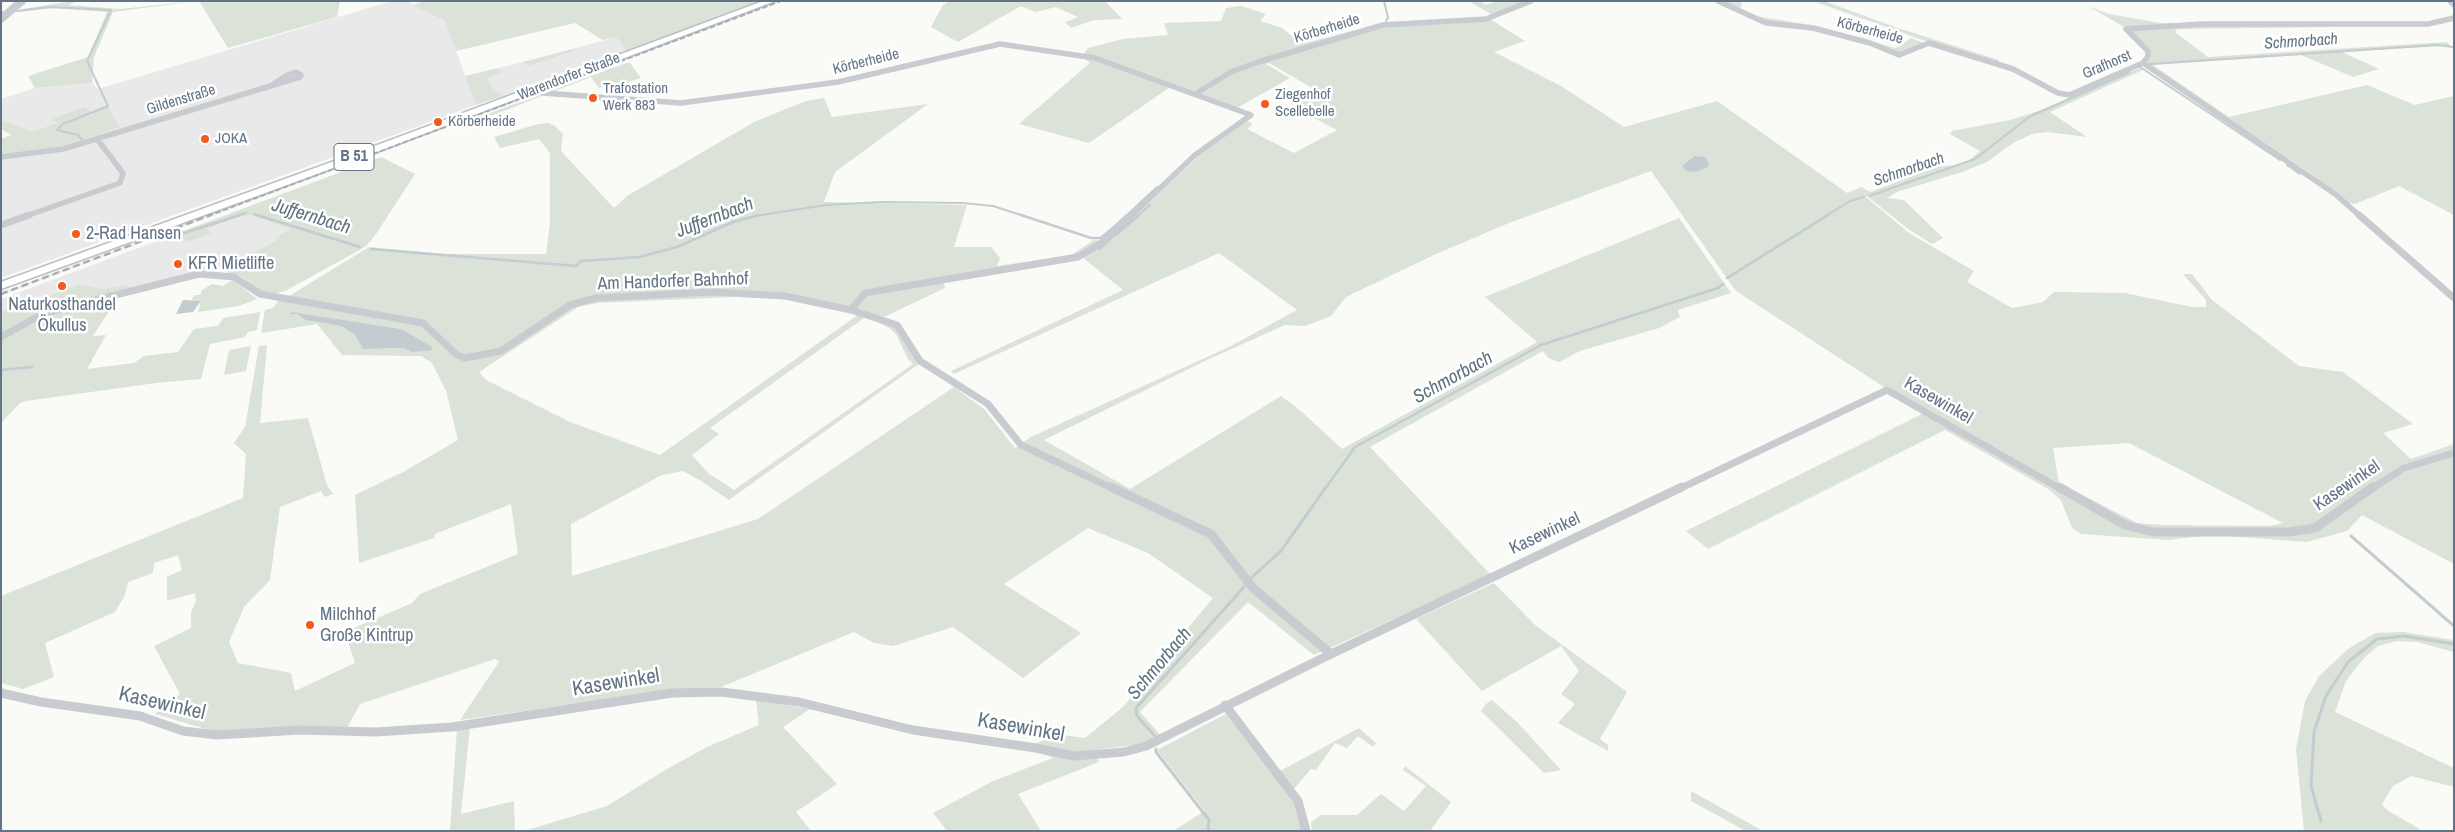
<!DOCTYPE html>
<html>
<head>
<meta charset="utf-8">
<style>
	body { margin:0 }
	#map { position:relative; width:2455px; height:832px; overflow:hidden; background:#fafaf7; font-family:"Archivo Narrow",sans-serif }
	canvas { display:block }
	.frame { position:absolute; inset:0; border:2px solid #627485; pointer-events:none }
</style>
</head>
<body>
<div id="map">
<canvas width="2455" height="832"></canvas>
<div class="frame"></div>
</div>
<script>
const c = document.querySelector('canvas').getContext('2d');
c.lineJoin = 'round';
function fill(path, color) { c.fillStyle = color; c.fill(path, 'evenodd'); }
const shape = rows => new Path2D(rows.map(r => 'M' + r).join(''));
function stroke(path, color, width, dash) { c.strokeStyle = color; c.lineWidth = width; c.lineCap = dash ? 'butt' : 'round'; c.setLineDash(dash || []); c.stroke(path); }
function label(font, color, halo, rows, align = 'center') {
  c.font = font + ' "Archivo Narrow",sans-serif'; c.lineWidth = 5; c.setLineDash([]); c.textBaseline = 'middle'; c.strokeStyle = halo; c.fillStyle = color; for (const [text, x, y, turn = 0] of rows) {
    c.save(); c.translate(x, y); c.rotate((+turn || 0) * Math.PI / 180); c.textAlign = isNaN(turn) ? turn : align; if (halo) c.strokeText(text, 0, 0); c.fillText(text, 0, 0); c.restore();
  }
}
fill(shape([
	[392,1,406,1,445,21,476,105,1,278,1,154,64,146,120,127,92,112,52,121,57,123,33,133,5,121,1,122,1,99,35,88,92,83,98,89],
	[779,1,783,1,1,295,1,293],
	[616,37,627,52,505,98,491,87,486,77,503,72,498,68,523,62,529,66,571,52,580,47],
	[250,215,290,229,283,237,221,270,198,273,134,288,127,285,102,289,81,284,1,312,1,299,178,233,187,242,210,234,208,229,235,218]
]), '#e8e9e8');
fill(shape([
	[73,1,78,1,68,5,120,9,197,1,113,12,94,57,92,83,35,88,28,76,88,57,107,12,53,8,20,12,23,9],
	[199,1,340,1,337,17,228,48],
	[425,1,759,1,627,52,616,37,603,40,575,23,456,51,445,21,413,5],
	[950,1,1105,1,1122,19,1094,20,1071,28,1065,22,1078,17,1056,7,1035,12,1021,6,958,42,931,27,943,5],
	[1469,1,1479,1,1486,5,1498,1,1532,1,1494,16],
	[1721,1,1742,1,1740,9,1755,16,1817,26,1895,48,1901,46,1910,38,1924,43,1898,53,1852,37,1767,21],
	[1813,1,1824,1,1895,27,1999,60,1999,62,1928,42],
	[1241,6,1266,14,1260,21,1282,28,1301,44,1388,22,1488,18,1525,41,1494,52,1561,86,1624,127,1717,101,1847,193,1862,187,1870,192,1937,167,1965,164,1980,151,1950,134,1952,131,2010,120,2038,111,2140,68,2143,70,2050,112,2087,137,2047,132,2032,134,2013,143,1987,162,1965,171,1897,192,1887,198,1904,200,1943,238,1932,244,1908,229,1867,196,1866,197,1909,233,1974,271,1967,282,2012,308,2043,302,2054,292,2125,293,2192,307,2206,307,2206,300,2183,274,2192,274,2212,300,2299,366,2343,372,2413,424,2383,433,2411,459,2454,444,2454,564,2362,515,2347,531,2307,542,2211,535,2168,540,2081,534,2072,528,2061,500,2048,489,1945,430,1708,549,1686,531,1924,413,1736,291,1651,171,1509,223,1436,254,1346,297,1331,316,1305,326,1285,325,1209,359,1044,440,1130,489,1281,396,1301,411,1342,449,1537,342,1485,297,1679,218,1731,293,1678,310,1680,317,1659,328,1580,351,1559,362,1548,358,1543,351,1370,447,1491,575,1314,655,1248,602,1140,712,1162,737,1143,744,1084,751,1097,758,1099,762,1018,794,1041,831,947,831,933,813,993,781,1053,758,1033,750,1035,744,1056,734,1085,738,1123,707,1213,598,1148,553,1088,528,1004,584,1081,633,1023,678,953,627,893,646,874,643,854,632,721,687,672,690,460,720,499,662,495,659,360,704,347,728,215,732,155,714,180,694,154,646,191,628,191,613,196,600,195,593,167,601,167,577,182,570,178,555,154,563,153,573,128,582,125,595,115,612,45,643,54,677,23,689,1,683,1,596,243,498,246,454,234,443,245,427,259,346,267,345,260,423,308,418,327,485,333,494,325,497,321,491,280,507,270,580,244,607,229,642,238,663,291,673,295,691,355,663,345,632,412,603,420,594,518,554,511,504,435,534,434,538,359,563,355,495,403,472,458,440,446,391,432,363,421,356,342,355,317,324,261,333,265,310,273,308,279,300,421,325,461,359,501,352,572,306,596,299,712,294,735,295,733,297,598,303,578,307,479,372,486,380,570,422,660,455,858,315,864,318,710,428,719,434,692,455,708,473,734,490,913,364,908,359,896,334,888,327,879,323,882,321,895,327,919,364,729,500,701,481,683,471,662,475,571,524,572,576,758,519,954,387,984,409,1015,448,1031,437,1229,347,1297,310,1219,253,954,374,951,371,1123,290,1082,257,1108,241,1201,154,1247,121,1253,124,1247,129,1294,153,1337,130,1314,118,1319,114,1299,102,1319,92,1269,63,1266,64,1290,78,1237,108,1173,85,1089,143,1019,124,1090,63,1082,56,1088,48,1123,39,1168,35,1164,23,1221,21,1226,8],
	[293,312,401,329,412,352,403,348,363,349,355,335,341,326,305,320],
	[2129,443,2283,523,2269,526,2162,525,2137,523,2059,483,2053,448],
	[2088,6,2109,14,2160,23,2328,25,2332,27,2177,29,2175,32,2208,57,2447,42,2452,48,2442,46,2342,52,2379,69,2353,77,2301,55,2153,65,2229,117,2367,85,2415,105,2454,96,2454,215,2399,186,2355,204,2349,203,2310,173,2145,63,2149,55,2146,45,2124,27],
	[580,47,571,52,529,66,523,62],
	[626,63,630,63,641,78,613,87,615,84,611,83,599,88,591,77,483,119,482,116],
	[498,68,504,72,487,77,491,87,503,96,476,105,465,76],
	[824,98,832,117,928,104,835,172,824,202,967,205,954,247,991,247,1000,258,997,266,1071,255,1094,240,1102,241,1087,252,943,280,945,288,884,317,788,294,596,296,566,305,500,350,467,356,458,353,425,322,289,296,369,247,444,254,546,254,550,224,550,153,539,139,500,148,494,137,538,124,548,123,555,126,563,134,561,151,614,208,627,196,756,121,806,101],
	[107,106,120,127,64,146,27,152,1,154,1,139,11,135,1,129,1,122,5,121,33,132,57,123,51,120,84,107,92,112],
	[381,157,415,174,376,234,367,245,358,251,285,291,271,295,256,290,242,277,221,270,281,238,274,239,290,229,250,215,235,218,208,229,211,234,187,242,178,233],
	[233,280,257,299,239,306,198,312,201,301,193,300,192,298,195,295,200,295,202,290,212,284,223,286],
	[81,284,102,289,127,285,134,288,97,298,91,307,113,305,93,336,106,335,87,369,134,363,144,356,178,352,194,329,218,326,223,318,260,312,257,330,248,332,245,337,210,344,201,379,156,383,26,401,20,403,1,423,1,312],
	[251,346,246,371,224,375,229,350],
	[1494,583,1535,625,1627,692,1600,739,1608,745,1608,751,1558,723,1575,704,1561,694,1579,671,1561,646,1482,691,1416,619],
	[2403,632,2454,640,2454,652,2417,642,2397,641,2378,646,2364,658,2346,681,2335,712,2454,768,2454,787,2411,776,2393,786,2382,804,2387,810,2423,831,2304,831,2296,749,2305,701,2319,676,2348,649,2375,633],
	[756,700,810,709,783,727,837,784,796,812,811,831,524,831,607,806,662,772,707,747,759,725],
	[1492,700,1517,722,1561,770,1544,773,1481,711,1486,704],
	[1226,714,1293,800,1303,831,1173,831,1205,811,1157,750],
	[470,727,461,814,514,801,515,831,450,831,457,729],
	[1359,728,1376,743,1373,747,1358,736,1347,748,1335,743,1316,770,1311,769,1294,789,1280,771],
	[1405,766,1451,802,1430,831,1312,831,1311,822,1321,815,1357,815,1381,794,1404,811,1426,786,1403,770],
	[1691,791,1763,831,1746,831,1691,801]
]), '#dbe2d8');
fill(shape([
	[1695,156,1705,157,1709,163,1708,167,1696,172,1686,171,1682,166],
	[183,300,185,300,201,301,193,312,176,314],
	[293,312,401,329,432,347,432,350,412,352,403,348,363,349,355,335,341,326,305,320,297,314,290,314]
]), '#c2ccd1');
stroke(shape([
	[1384,1,1388,18,1386,21],
	[17,11,49,7,111,10,87,61,108,106,63,124,57,130,78,135,83,141],
	[1,12,3,12],
	[2149,64,2437,45,2454,47],
	[2140,67,2280,160],
	[2287,165,2300,174],
	[1869,196,1975,159,2029,117,2130,72],
	[254,214,261,216],
	[236,216,246,213],
	[755,216,826,205,881,202,963,203,993,206,1024,216],
	[1126,216,1157,187],
	[1137,216,1150,205],
	[1826,216,1850,201,1864,197]
]), '#c2ccd1', 2);
stroke(shape([
	[257,215,360,247],
	[1021,215,1091,238,1101,238,1115,226],
	[1115,226,1127,215],
	[184,233,240,215],
	[1116,235,1139,215],
	[371,249,576,266,581,261,639,257,677,247,733,222,759,215],
	[1099,249,1106,243],
	[1727,278,1828,215],
	[1,370,32,367],
	[1325,489,1355,447,1541,345,1718,288,1723,284]
]), '#c2ccd1', 2.5);
stroke(shape([
	[2351,536,2454,626],
	[1252,577,1281,551,1326,487],
	[1155,736,1137,716,1136,708,1244,587],
	[1156,749,1156,752,1209,820,1208,831],
	[2321,821,2311,786,2314,732,2326,696,2348,662,2377,639,2404,636,2454,644]
]), '#c2ccd1', 3);
const primary = shape([
	[763,1,775,1,345,164,1,289,1,282,337,160,763,1]
]);
stroke(primary, '#babfc3', 3);
stroke(shape([
	[1718,1,1766,23,1813,28,1870,43,1899,55,1929,43,2013,69,2058,93,2069,95,2143,63,2148,56,2148,51,2126,29],
	[2450,1,2454,5],
	[2126,29,2202,24,2428,24,2454,18],
	[2143,63,2335,194,2360,216],
	[536,89,543,93,681,103,838,82,1000,44,1095,58,1251,115,1195,155,1131,216],
	[1195,94,1231,72,1258,62,1383,25,1486,19,1531,1],
	[1,157,63,149,300,77,301,75,296,72,287,75,272,85],
	[26,216,120,183,123,173,97,139]
]), '#c8ccd0', 5.5);
stroke(shape([
	[2359,215,2454,298],
	[1,225,29,215],
	[851,310,865,293,1078,257,1106,240,1132,215],
	[1,337,37,317,56,310,199,274,234,277,260,294,423,323,457,355,465,358,501,351,570,305,596,298,712,292,785,296,851,310,897,325,920,361,988,404,1021,445,1114,489],
	[1679,489,1887,390,2061,489],
	[2371,489,2404,468,2454,453]
]), '#c8ccd0', 7);
stroke(shape([
	[1111,487,1211,534,1253,588,1331,654],
	[2059,487,2125,525,2153,532,2288,532,2315,528,2373,487],
	[1,693,41,702,140,716,183,731,217,735,300,730,376,732,452,727,672,693,722,692,799,702,913,730,1036,748,1074,756,1124,752,1146,746,1331,654,1682,487],
	[1225,705,1298,801,1306,831]
]), '#c8ccd0', 9);
stroke(shape([
	[1,19,22,1]
]), '#c8ccd0', 8);
fill(primary, '#fff');
stroke(shape([
	[208,216,781,1]
]), '#a7aeb5', 2, [5.5, 2.5]);
stroke(shape([
	[1,294,211,215]
]), '#a7aeb5', 2.5, [7, 4]);
for (const [x, y, r, color] of [
	[593,98,5,"#f4591d"],
	[1265,104,5,"#f4591d"],
	[438,122,5,"#f4591d"],
	[205,139,5,"#f4591d"],
	[76,234,5,"#f4591d"],
	[178,264,5,"#f4591d"],
	[62,286,5,"#f4591d"],
	[310,625,5,"#f4591d"]
]) { const dot = new Path2D(); dot.arc(x, y, r, 0, 2 * Math.PI); c.fillStyle = color; c.fill(dot); stroke(dot, '#fff', 2); }
label('15px', '#627485', '#fff', [
	["Körberheide",1327,29,-17],
	["Körberheide",1870,31,15],
	["Körberheide",866,62,-14],
	["Grafhorst",2107,65,-23],
	["Warendorfer Straße",569,77,-21],
	["Gildenstraße",181,100,-17]
]);
label('15px', '#627485', '#fff', [
	["Trafostation",603,89],
	["Werk 883",603,106],
	["Ziegenhof",1275,95],
	["Scellebelle",1275,112],
	["Körberheide",448,122],
	["JOKA",215,139]
], 'left');
label('italic 16px', '#5d747e', '#fff', [
	["Schmorbach",2301,42,-4],
	["Schmorbach",1909,170,-19]
]);
for (const [x, y, w] of [
	[354,157,40]
]) { const box = new Path2D(); box.roundRect(x - w / 2, y - 13.5, w, 27, 4); c.fillStyle = '#fff'; c.fill(box); stroke(box, '#627485', 1); }
label('bold 16px', '#627485', null, [
	["B 51",354,157]
]);
label('18px', '#627485', '#fff', [
	["2-Rad Hansen",86,234],
	["KFR Mietlifte",188,264],
	["Naturkosthandel",62,305,"center"],
	["Ökullus",62,326,"center"],
	["Milchhof",320,615],
	["Große Kintrup",320,636]
], 'left');
label('18px', '#627485', '#fff', [
	["Am Handorfer Bahnhof",673,282,-2],
	["Kasewinkel",1938,401,30],
	["Kasewinkel",2347,486,-34],
	["Kasewinkel",1545,534,-25]
]);
label('italic 19px', '#5d747e', '#fff', [
	["Juffernbach",311,217,17],
	["Juffernbach",715,218,-21],
	["Schmorbach",1453,378,-29],
	["Schmorbach",1160,664,-50]
]);
label('21px', '#627485', '#fff', [
	["Kasewinkel",616,683,-9],
	["Kasewinkel",162,704,13],
	["Kasewinkel",1021,728,10]
]);
</script>
</body>
</html>
